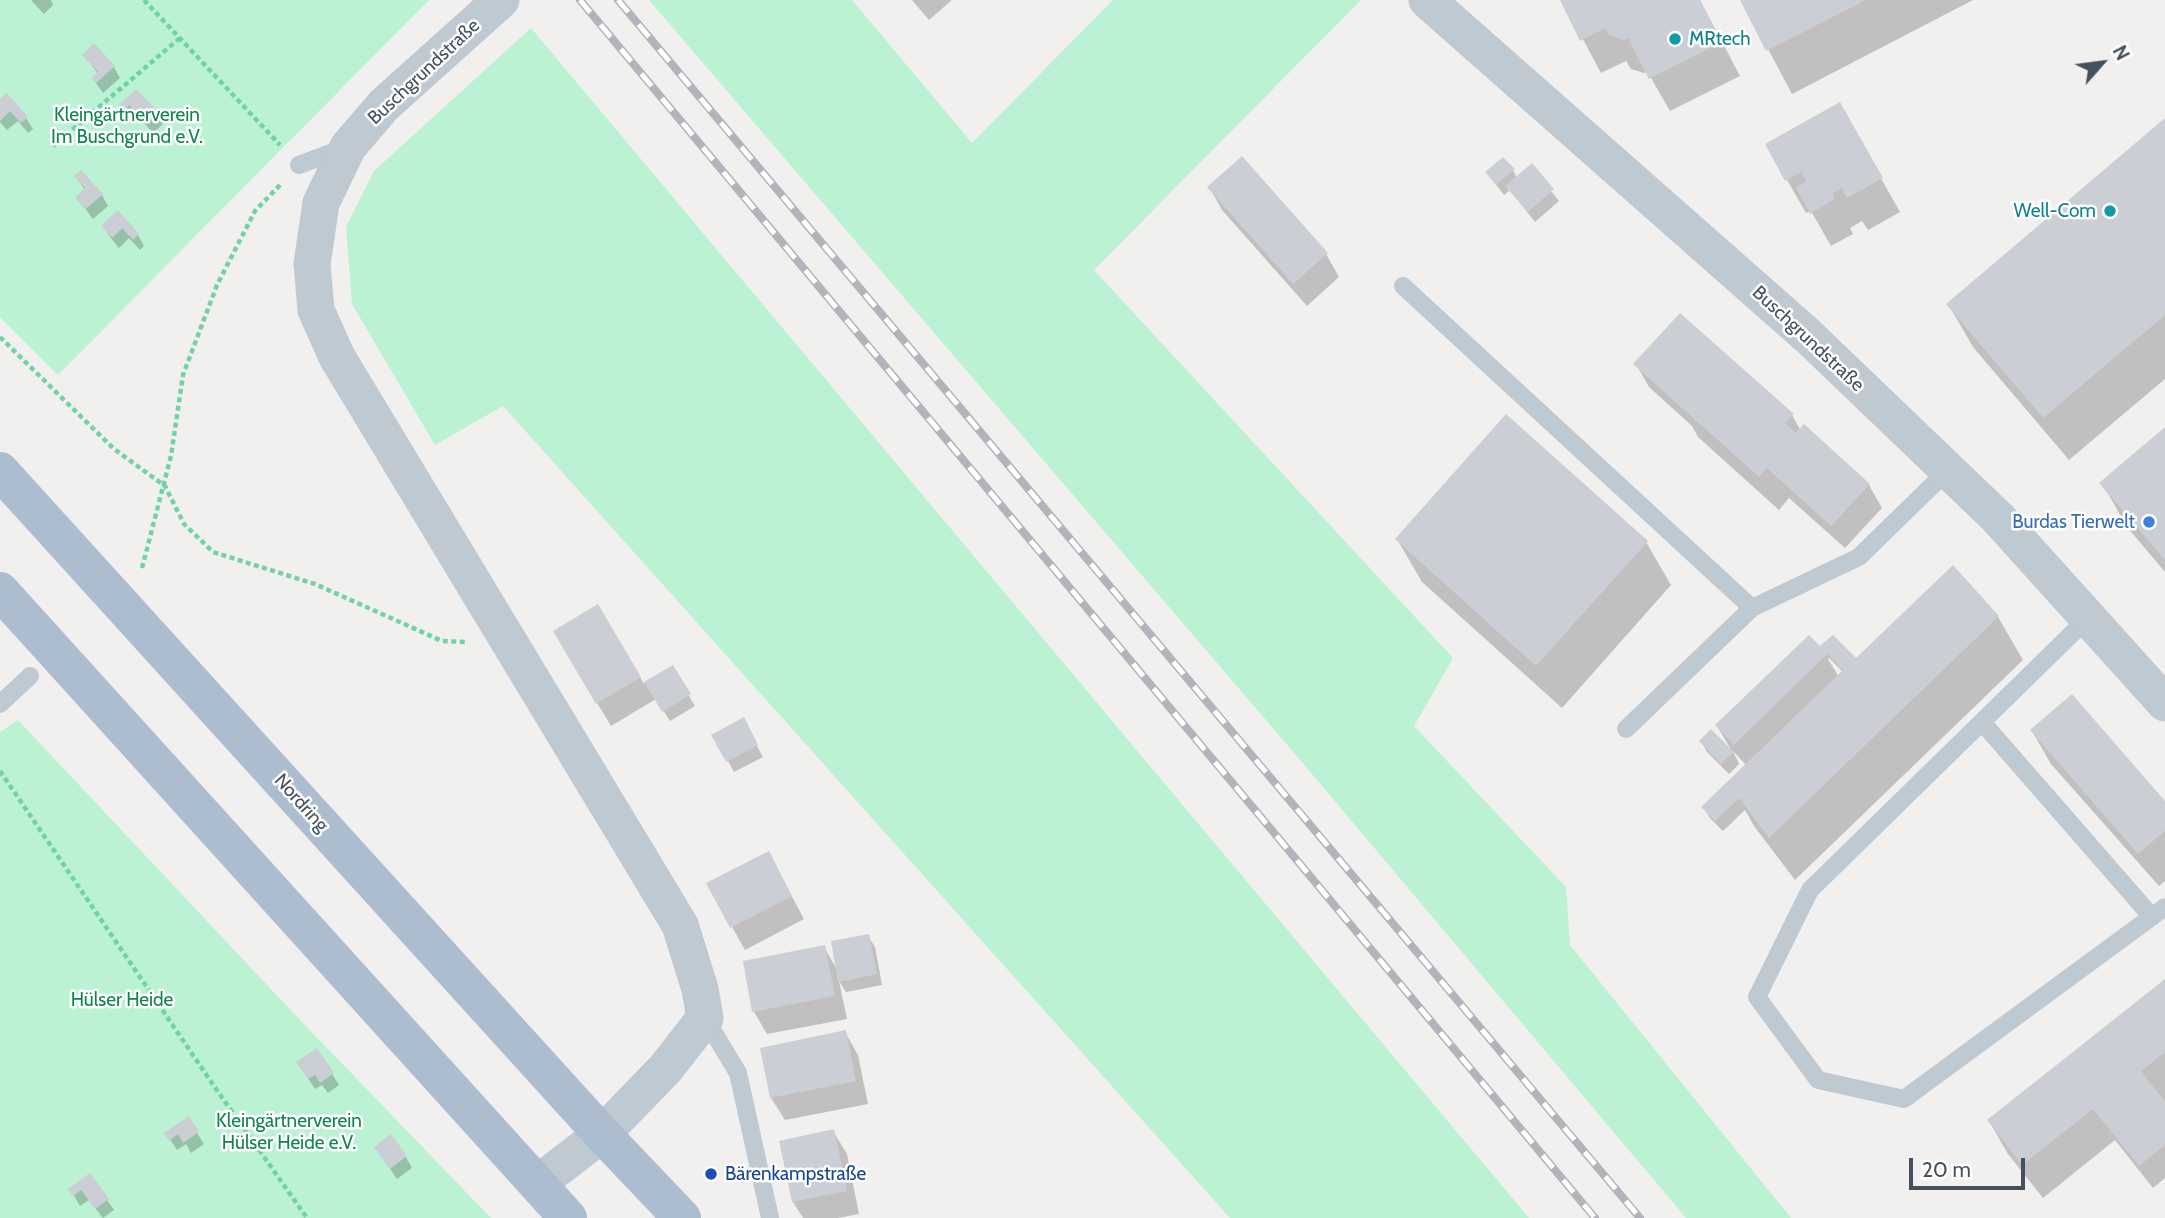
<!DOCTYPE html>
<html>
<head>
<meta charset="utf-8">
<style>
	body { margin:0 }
	#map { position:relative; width:2165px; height:1218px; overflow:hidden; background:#f2efef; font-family:Cabin,sans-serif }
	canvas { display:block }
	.north { position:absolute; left:2067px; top:28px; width:70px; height:70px; -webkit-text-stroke:5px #fff; paint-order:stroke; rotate:62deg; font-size:19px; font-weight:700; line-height:28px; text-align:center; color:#46515e }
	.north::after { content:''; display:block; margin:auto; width:24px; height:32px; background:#46515e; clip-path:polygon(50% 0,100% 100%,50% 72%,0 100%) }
	.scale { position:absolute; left:1909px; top:1158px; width:116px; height:32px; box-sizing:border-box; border:4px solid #46515e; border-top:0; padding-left:9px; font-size:21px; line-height:24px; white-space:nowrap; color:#46515e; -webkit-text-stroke:5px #fff; paint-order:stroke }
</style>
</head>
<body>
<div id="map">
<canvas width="2165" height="1218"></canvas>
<div class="north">N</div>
<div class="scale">20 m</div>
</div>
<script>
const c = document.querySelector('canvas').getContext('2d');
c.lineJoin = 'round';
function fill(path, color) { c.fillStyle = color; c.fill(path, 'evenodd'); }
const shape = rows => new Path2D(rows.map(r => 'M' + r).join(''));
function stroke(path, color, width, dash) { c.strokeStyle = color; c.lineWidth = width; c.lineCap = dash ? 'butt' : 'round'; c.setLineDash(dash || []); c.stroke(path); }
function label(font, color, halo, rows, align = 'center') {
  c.font = font + ' Cabin,sans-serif'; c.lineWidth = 5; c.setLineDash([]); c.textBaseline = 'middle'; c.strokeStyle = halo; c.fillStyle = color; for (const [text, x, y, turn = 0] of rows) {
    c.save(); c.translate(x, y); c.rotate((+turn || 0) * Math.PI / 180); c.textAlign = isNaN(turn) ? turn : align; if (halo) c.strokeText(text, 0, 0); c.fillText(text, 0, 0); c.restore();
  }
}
fill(shape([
	[0,0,429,0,58,375,0,317],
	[649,0,852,0,972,143,1113,0,1361,0,1094,270,1453,658,1414,726,1566,887,1570,945,1791,1218,1686,1218,1301,761],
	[531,28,1529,1218,1230,1218,503,406,435,445,352,304,346,227,374,171],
	[18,720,300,1020,491,1218,0,1218,0,732]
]), '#bbf2d3');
fill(shape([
	[31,0,51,0,53,5,44,14],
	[912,0,952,0,929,20],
	[1562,0,1700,0,1740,76,1670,111,1647,71,1644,73,1631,69,1626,61,1601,73],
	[1742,0,1973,0,1792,94],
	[84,55,114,67,120,78,103,93,93,79,98,74],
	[136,91,157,113,163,124,153,133,137,115,130,122,120,107],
	[0,102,26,118,33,129,28,133,18,121,7,130,0,122],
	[1839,104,1900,212,1868,230,1862,221,1850,228,1853,234,1831,246,1811,211,1806,213,1767,145],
	[2165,120,2165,379,2069,460,1973,347,1948,304],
	[1531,166,1559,201,1535,222,1510,190,1504,195,1487,173,1513,170,1517,178],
	[76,177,102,195,108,206,93,219,77,198,85,190],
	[1209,187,1326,254,1339,277,1307,306,1222,210],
	[118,212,138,235,144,246,140,250,129,238,119,248,110,237,103,226],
	[1636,364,1792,415,1802,433,1869,485,1882,508,1845,548,1789,498,1779,510,1698,437,1692,426,1649,387],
	[2165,430,2165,572,2127,527,2102,483],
	[1397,539,1646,542,1671,585,1562,708,1422,582],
	[598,606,644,684,672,667,695,706,670,721,656,699,611,726,568,655],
	[1998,617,2023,660,1795,880,1754,826,1745,810,1723,831,1710,818,1703,807,1747,766,1733,751,1739,764,1729,774,1707,752,1701,741,1732,751,1717,726,1809,637,1826,655,1823,647,1855,661],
	[1829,658,1843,672,1839,677,1828,659],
	[743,720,763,757,734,772,714,735],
	[2032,731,2165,804,2165,881,2159,886,2051,764],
	[781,876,804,919,745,950,708,884],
	[868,936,875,947,882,985,846,992,839,981,847,1019,767,1034,754,1012,824,947,838,971],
	[2165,981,2165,1178,2153,1188,2115,1140,2043,1198,2008,1154,1989,1121],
	[845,1032,858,1055,868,1104,785,1120,771,1098],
	[317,1050,339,1085,328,1093,322,1085,315,1089,305,1074],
	[188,1119,204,1144,191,1153,186,1144,177,1150,166,1133],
	[833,1131,847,1154,859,1214,838,1218,803,1218,793,1202],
	[376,1148,406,1157,412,1168,397,1179],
	[90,1175,114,1210,103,1218,89,1200,80,1206,70,1189]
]), '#0003');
fill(shape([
	[1560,0,1700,0,1722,42,1649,79,1628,38,1624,40,1609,35,1605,28,1580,41],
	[1740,0,1866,0,1766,51],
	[94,43,115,66,96,83,91,78,98,72,82,55],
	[136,89,158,112,146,123,129,105,123,112,118,106],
	[7,93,28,117,21,123,10,111,0,121,0,99],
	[1840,102,1883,178,1847,198,1842,188,1832,194,1835,199,1810,214,1796,188,1806,182,1801,172,1785,181,1765,144],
	[2165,118,2165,315,2043,418,1946,304],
	[1242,156,1328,253,1293,284,1207,187],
	[1503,157,1515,169,1496,185,1485,172],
	[1532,163,1554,189,1528,212,1505,186],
	[81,170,103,194,86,209,75,198,85,188,74,176],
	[118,210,139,234,133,240,122,228,112,238,101,226],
	[1680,313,1794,414,1785,423,1796,433,1804,424,1870,484,1831,526,1767,468,1759,477,1633,364],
	[1506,414,1648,541,1536,666,1395,539],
	[2165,427,2165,560,2099,483],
	[1953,565,1999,616,1769,838,1739,798,1715,821,1701,807,1843,670,1827,654,1734,745,1715,725,1809,635,1820,646,1833,635,1856,658],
	[598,604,641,677,596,704,553,631],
	[673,665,691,694,662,712,644,682],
	[2072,694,2165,801,2165,831,2138,854,2030,730],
	[744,717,758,745,726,762,711,735],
	[1711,729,1734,752,1721,764,1699,741],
	[769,851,792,896,730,928,706,883],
	[869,934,877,974,838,982,831,941],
	[825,945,835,996,752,1012,743,961],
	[2165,979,2165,1052,2141,1071,2165,1102,2165,1145,2139,1166,2093,1109,2022,1165,1987,1120],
	[846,1030,856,1081,770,1098,760,1048],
	[317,1048,334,1073,320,1083,315,1075,308,1079,296,1062],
	[189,1116,199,1132,183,1143,178,1134,169,1141,164,1133],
	[834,1129,847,1191,792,1202,779,1141],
	[391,1134,407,1156,390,1169,374,1147],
	[90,1173,109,1199,95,1209,81,1190,73,1196,68,1189]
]), '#cbced4');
stroke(shape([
	[144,0,280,145],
	[53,146,180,38],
	[0,337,114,449,165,486,184,524,213,552,315,584,442,641,466,642],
	[142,568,171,456,183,375,217,285,255,211,281,184],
	[0,771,214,1086,307,1218]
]), '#70d3a8', 4.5, [5, 3.5]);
stroke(shape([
	[299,165,344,148],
	[1403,286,1752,608,1859,557,1948,470],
	[2089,617,1810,890,1757,997,1818,1080,1904,1099,2165,907],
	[0,704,30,676],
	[1982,722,2152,917],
	[1626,729,1752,608],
	[705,1018,738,1073,770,1218]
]), '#bfc9d2', 18);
stroke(shape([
	[501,0,384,105,348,147,321,203,312,264,316,310,337,357,680,925,700,989,705,1018,666,1068,602,1134,537,1184],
	[1427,0,1808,336,1998,518,2165,703]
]), '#bfc9d2', 37);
stroke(shape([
	[0,471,602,1134,682,1218],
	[0,591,568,1218]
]), '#adbdd0', 38);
const rail = shape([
	[580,0,1595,1218],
	[618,0,1640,1218]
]);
stroke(rail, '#b1b4ba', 8);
stroke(rail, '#fff', 5, [16]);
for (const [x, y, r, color] of [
	[1675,39,7,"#0f9aa8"],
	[2110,211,7,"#0f9aa8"],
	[2149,522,7,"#3f7fe0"],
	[711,1174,7,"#1a4fb4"]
]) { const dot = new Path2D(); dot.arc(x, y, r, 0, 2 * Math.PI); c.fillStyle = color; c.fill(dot); stroke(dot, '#fff', 2.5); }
label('19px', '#0d838f', '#fff', [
	["MRtech",1689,39],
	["Well-Com",2096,211,"right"]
], 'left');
label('19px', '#46515e', '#fff', [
	["Buschgrundstraße",424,72,-43],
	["Buschgrundstraße",1808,339,43],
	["Nordring",301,803,48]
]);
label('19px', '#108551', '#fff', [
	["Kleingärtnerverein",127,115],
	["Im Buschgrund e.V.",127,137],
	["Hülser Heide",122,1000],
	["Kleingärtnerverein",289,1121],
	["Hülser Heide e.V.",289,1143]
]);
label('19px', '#366cbe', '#fff', [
	["Burdas Tierwelt",2135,522]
], 'right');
label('19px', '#164399', '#fff', [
	["Bärenkampstraße",725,1174]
], 'left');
</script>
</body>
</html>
